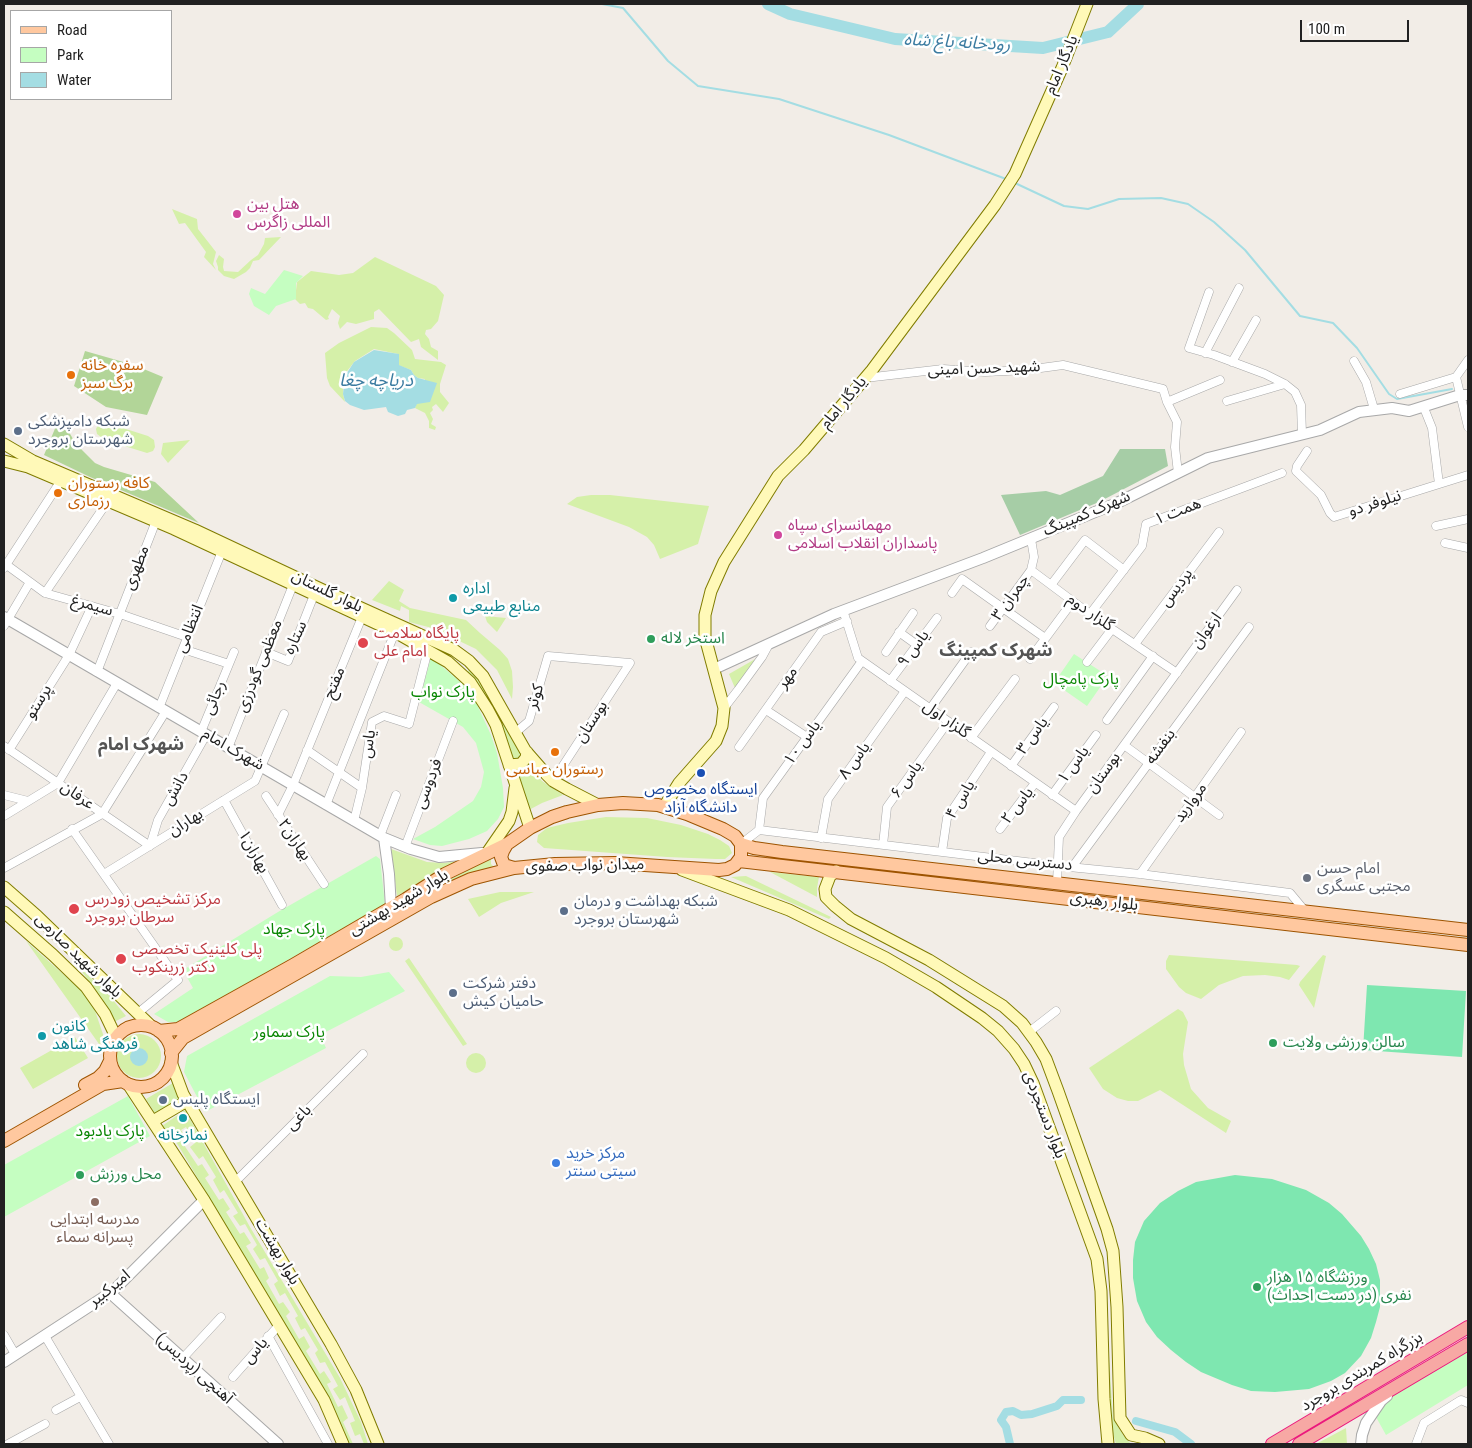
<!DOCTYPE html>
<html>
<head>
<meta charset="utf-8">
<style>
	body { margin:0 }
	#map { position:relative; width:1472px; height:1448px; overflow:hidden; background:#f2ede7; font-family:"Roboto Condensed",sans-serif }
	canvas { display:block }
	.frame { position:absolute; inset:0; border:5px solid #212121; pointer-events:none }
	.legend { position:absolute; left:10px; top:10px; width:162px; height:90px; box-sizing:border-box; background:#fff; border:1px solid #a6a6a6; margin:0; padding:6px 9px; list-style:none; font-size:15px; color:#212121 }
	.legend li { display:flex; align-items:center; gap:10px; height:25px }
	.legend b { width:25px; border:1px solid #a6a6a6 }
	.scale { position:absolute; left:1300px; top:20px; width:109px; height:22px; box-sizing:border-box; border:2px solid #212121; border-top:0; padding-left:6px; font-size:15px; line-height:18px; white-space:nowrap; color:#212121; -webkit-text-stroke:4px #fff; paint-order:stroke }
</style>
</head>
<body>
<div id="map">
<canvas width="1472" height="1448"></canvas>
<div class="frame"></div>
<ul class="legend">
<li><b style="height:6px;background:#ffc89f"></b>Road</li>
<li><b style="height:14px;background:#c5fec1"></b>Park</li>
<li><b style="height:14px;background:#a4dde3"></b>Water</li>
</ul>
<div class="scale">100 m</div>
</div>
<script>
const c = document.querySelector('canvas').getContext('2d');
c.lineJoin = 'round';
function fill(path, color) { c.fillStyle = color; c.fill(path, 'evenodd'); }
const shape = rows => new Path2D(rows.map(r => 'M' + r).join(''));
function stroke(path, color, width, dash) { c.strokeStyle = color; c.lineWidth = width; c.lineCap = dash ? 'butt' : 'round'; c.setLineDash(dash || []); c.stroke(path); }
function label(font, color, halo, rows, align = 'center') {
  c.font = font + ' "Roboto Condensed","Noto Sans Arabic",sans-serif'; c.lineWidth = 5; c.setLineDash([]); c.textBaseline = 'middle'; c.strokeStyle = halo; c.fillStyle = color; for (const [text, x, y, turn = 0] of rows) {
    c.save(); c.translate(x, y); c.rotate((+turn || 0) * Math.PI / 180); c.textAlign = isNaN(turn) ? turn : align; if (halo) c.strokeText(text, 0, 0); c.fillText(text, 0, 0); c.restore();
  }
}
fill(shape([
	[172,209,197,219,198,229,216,252,213,264,216,270,204,257,206,252,185,223,179,224],
	[281,237,259,260,253,261,250,268,246,272,234,279,224,276,218,270,218,267,216,261,219,255,224,259,223,267,224,271,238,272,251,260,258,255,264,244,265,238],
	[375,257,436,286,444,295,438,321,431,329,426,330,425,334,429,339,431,347,438,351,438,360,421,347,419,339,411,342,379,309,374,312,374,319,356,324,347,322,340,329,338,323,340,316,332,309,328,317,329,319,326,320,313,309,308,308,305,303,300,304,295,299,297,282,311,271,339,275,353,273],
	[371,327,387,328,394,333,412,350,415,359,441,362,446,365,440,384,440,392,449,403,443,412,436,404,432,407,433,410,430,413,433,419,431,424,436,427,435,430,429,428,429,421,425,413,415,408,425,379,418,378,414,375,411,370,398,365,398,354,374,349,355,361,344,375,343,394,345,402,330,386,327,378,325,353,339,343],
	[107,423,148,436,154,440,155,447,153,451,147,453,105,440,97,434,96,429,98,425],
	[190,440,168,463,161,454,163,443],
	[591,495,610,495,709,506,698,544,660,559,654,545,647,537,629,527,567,504,577,497],
	[389,581,404,590,399,601,410,608,466,620,480,633,500,650,508,659,512,671,513,687,512,699,497,670,476,649,432,628,409,622,409,610,401,606,400,611,372,600],
	[485,616,506,618,497,632,487,622],
	[757,658,735,688,729,674],
	[470,668,482,680,522,755,518,759,513,759,467,672],
	[527,764,542,781,563,795,542,803,527,811,518,769,524,770],
	[606,817,647,818,681,825,708,834,720,840,729,846,732,853,725,859,716,859,667,857,544,848,537,842,538,835,547,828,568,823],
	[391,849,427,862,443,863,459,861,397,896],
	[491,858,491,864,495,868,413,899],
	[770,872,819,877,817,888,817,897],
	[746,876,831,917,829,919,731,877],
	[500,892,534,892,501,903,479,917,468,899],
	'389 944a7 7 0 1 1 14 0a7 7 0 1 1-14 0Z',
	[26,941,91,999,106,1043,99,1044],
	[1169,955,1297,965,1300,966,1289,980,1280,977,1265,975,1243,976,1219,985,1201,999,1186,993,1179,987,1166,969,1166,961],
	[1323,955,1326,956,1314,1008,1299,985,1300,982],
	[409,958,467,1044,463,1046,405,961],
	[77,965,108,994,126,1016,114,1022,102,999],
	[1178,1009,1183,1012,1188,1022,1183,1054,1184,1065,1191,1089,1208,1108,1231,1121,1226,1133,1160,1090,1138,1101,1128,1101,1117,1098,1103,1089,1089,1068],
	'117 1056a22 22 0 1 1 44 0a22 22 0 1 1-44 0Z',
	[75,1037,88,1058,33,1089,20,1068],
	'466 1063a10 10 0 1 1 20 0a10 10 0 1 1-20 0Z',
	[173,1083,182,1100,156,1115,146,1099],
	[185,1110,250,1227,340,1378,361,1422,368,1444,364,1444,360,1434,355,1436,350,1423,355,1421,345,1397,340,1400,333,1389,338,1386,325,1362,320,1363,315,1353,318,1350,305,1328,301,1330,295,1318,298,1316,285,1293,280,1296,274,1284,278,1281,265,1258,260,1260,253,1249,257,1245,245,1224,240,1226,233,1216,238,1213,224,1190,220,1193,213,1180,216,1177,203,1156,199,1159,190,1147,195,1143,186,1127,181,1130,187,1141,184,1145,198,1166,202,1164,209,1175,205,1178,219,1200,223,1198,230,1209,226,1212,240,1234,244,1232,251,1243,246,1246,260,1269,264,1267,269,1278,266,1281,279,1304,283,1302,290,1312,286,1316,299,1339,304,1336,310,1347,306,1351,320,1374,324,1371,331,1382,327,1384,338,1407,342,1405,348,1418,343,1422,353,1444,348,1444,323,1389,178,1145,162,1126],
	[1109,1356,1113,1418,1123,1435,1131,1444,1116,1444,1110,1423],
	[1346,1428,1347,1444,1316,1444]
]), '#d5f0a9');
fill(shape([
	[85,351,134,365,163,377,147,415,106,407,74,386],
	[59,419,66,427,76,444,95,463,104,467,155,482,199,523,90,477,44,455]
]), '#b2d598');
fill(shape([
	[1120,449,1165,449,1168,466,1099,502,1020,535,1001,495,1046,491,1060,495,1103,476]
]), '#a6cda6');
fill(shape([
	[284,270,303,276,296,283,296,299,276,306,269,315,254,306,249,294,251,288,265,294],
	[1074,654,1108,676,1087,706,1054,683],
	[431,657,465,686,474,698,491,735,497,753,503,788,504,807,498,819,487,831,469,839,442,846,430,845,413,839,435,827,473,801,481,787,484,772,476,743,463,727,419,702],
	[376,856,380,859,385,904,180,1022,168,1022,154,1014,193,988,183,970,278,912],
	[389,972,405,991,320,1035,326,1048,205,1112,184,1072,187,1056,330,976,361,977],
	[128,1096,150,1136,4,1217,4,1165],
	[1468,1351,1468,1385,1386,1435,1371,1408]
]), '#c5fec1');
fill(shape([
	[1367,985,1466,991,1462,1057,1363,1050],
	[1235,1175,1272,1179,1306,1190,1329,1203,1342,1214,1361,1236,1369,1249,1376,1264,1380,1280,1380,1307,1376,1322,1371,1338,1361,1356,1345,1373,1331,1381,1309,1389,1275,1392,1251,1391,1232,1385,1201,1372,1186,1362,1171,1350,1157,1337,1146,1322,1137,1301,1133,1278,1133,1260,1135,1242,1144,1221,1160,1203,1178,1191,1196,1182]
]), '#7ee7b0');
fill(shape([
	[374,350,399,354,399,365,411,370,414,375,418,378,437,383,430,402,417,404,415,408,407,410,405,414,398,416,388,412,386,407,364,410,350,405,345,401,343,394,345,376,354,362],
	'130 1057a9 9 0 1 1 18 0a9 9 0 1 1-18 0Z'
]), '#a4dde3');
stroke(shape([
	[602,4,623,8,668,61,698,86,779,99,889,135,1006,179],
	[1015,183,1064,206,1088,209,1119,199,1161,198,1188,204,1214,222,1245,250,1300,316,1333,323,1357,348,1389,394,1397,399,1452,389]
]), '#a4dde3', 2);
stroke(shape([
	[1136,1421,1175,1432,1191,1444],
	[1010,1444,1006,1427,1001,1420,1006,1412,1013,1411,1021,1415,1032,1414,1057,1406,1063,1400,1081,1400]
]), '#a4dde3', 8);
stroke(shape([
	[768,4,790,14,895,39,1043,48,1108,32,1138,4]
]), '#a4dde3', 12);
const minor = shape([
	[1209,292,1189,348,1214,355,1265,374,1285,384,1295,392,1301,405,1302,434],
	[1205,353,1239,288],
	[1468,360,1456,377,1468,427],
	[1354,361,1366,382,1374,409],
	[1232,362,1256,320],
	[865,378,943,369,985,372,1026,370,1063,365,1163,389,1167,402,1177,422,1175,447,1178,473],
	[1400,394,1456,377],
	[1227,401,1285,384],
	[1167,402,1220,380],
	[1424,408,1432,428,1439,484],
	[1307,451,1297,466,1296,471,1321,495,1330,513,1334,517,1468,475],
	[1436,526,1468,519],
	[1031,539,1034,557,1031,570,1090,614,1177,673],
	[1445,543,1468,548],
	[4,563,45,593,120,614,187,637],
	[4,568,60,482],
	[1051,585,1085,540,1124,570],
	[45,593,108,501],
	[952,593,962,579,1045,638],
	[843,610,858,658,1076,811],
	[1090,614,1142,546,1146,524,1282,473],
	[4,626,30,582],
	[990,626,1031,570],
	[899,632,917,645],
	[1135,644,1219,532],
	[183,649,229,664],
	[266,652,288,661,314,595],
	[886,652,913,613],
	[1030,659,1073,601],
	[1087,662,1112,629],
	[97,672,156,521],
	[890,681,937,618],
	[159,708,222,551],
	[724,708,738,690,762,657,769,644],
	[930,709,971,652],
	[766,710,807,737],
	[1107,720,1153,656],
	[201,732,234,652],
	[515,733,529,721,548,656,630,663,553,781],
	[971,738,1015,679],
	[1124,745,1219,815],
	[4,746,150,846,158,820,206,735],
	[739,747,821,632,847,621],
	[228,748,293,585],
	[9,750,69,655,92,606],
	[307,750,362,788],
	[1011,766,1054,707],
	[4,795,28,801],
	[1052,795,1096,735],
	[266,796,324,884],
	[224,800,282,905],
	[326,805,395,632],
	[278,815,293,785,362,617],
	[4,816,58,783,117,683],
	[354,821,362,788,372,722,384,716,409,724,428,650],
	[72,829,178,980,138,1013],
	[1000,829,1035,783],
	[759,830,763,798,862,661],
	[380,836,396,795],
	[821,838,828,799,905,691],
	[741,844,759,830,1059,866,1140,874,1290,893,1305,911],
	[883,845,887,807,948,722],
	[405,847,453,721],
	[942,852,947,818,991,752],
	[1073,866,1249,627],
	[4,868,102,814,166,711],
	[104,874,255,781,284,714],
	[1140,874,1241,732],
	[1057,883,1059,837,1076,811,1237,590],
	[1029,1032,1056,1011],
	[235,1182,363,1054],
	[4,1335,15,1354],
	[45,1336,109,1444],
	[268,1336,328,1444],
	[182,1359,221,1317],
	[233,1377,279,1325],
	[56,1410,80,1397],
	[8,1444,45,1424],
	[1416,1444,1424,1423,1461,1400,1468,1403]
]);
const tertiary = shape([
	[4,617,384,838,411,849,439,857,482,853],
	[714,669,834,614,983,558,1117,503,1208,458,1320,430,1359,412,1392,408,1409,411,1460,395,1468,395],
	[384,838,389,874,391,908],
	[110,1293,278,1444],
	[4,1362,113,1291,204,1200],
	[1361,1444,1362,1435,1366,1423,1381,1401,1387,1396]
]);
const secondary = shape([
	[4,444,33,461,195,530,361,608,454,650,469,661,483,676,525,750,546,774,553,781,567,789,598,805],
	[4,461,28,467,174,529,395,632,448,662,470,682,488,710,496,725,530,828],
	[509,765,521,764,526,758,527,752],
	[664,807,679,783,716,741,722,726,724,708,705,637,705,615,711,591,724,562,778,476,804,450,872,370,995,205,1015,174,1062,68,1087,4],
	[487,853,509,821,512,812,515,788],
	[682,870,789,910,886,958,936,987,982,1018,998,1031,1014,1049,1024,1064,1033,1083,1097,1259,1101,1291,1104,1399,1108,1444],
	[836,871,830,876,825,889,826,897,835,906,851,919,929,960,1003,1006,1022,1023,1036,1042,1046,1059,1058,1091,1107,1229,1113,1251,1117,1307,1120,1418,1131,1435,1145,1438,1159,1444],
	[4,887,37,916,151,1026],
	[4,912,53,955,86,987,105,1014,116,1037],
	[171,1062,183,1094,331,1344,356,1390,378,1444],
	[128,1084,204,1200,324,1400,343,1444],
	[153,1121,187,1101]
]);
const primary = shape([
	[623,803,658,805,687,814,723,829,735,836,741,844,741,857,735,865,727,869,719,870,615,863,555,864,514,868,504,865,501,857,503,851,507,844,530,828,552,817,567,812,598,805,623,803],
	[741,844,754,848,782,852,1468,930],
	[739,861,1468,945],
	'110 1056a31 31 0 1 1 62 0a31 31 0 1 1-62 0Z',
	[159,1031,178,1029,293,965,406,899,445,874,507,844],
	[171,1053,183,1038,431,897,471,879,514,868],
	[85,1085,98,1078,105,1071,110,1061],
	[4,1141,103,1084,123,1081]
]);
const trunk = shape([
	[1272,1444,1468,1327],
	[1299,1444,1468,1344]
]);
stroke(minor, '#a8a8a8', 9);
stroke(tertiary, '#a8a8a8', 12);
stroke(secondary, '#807c00', 13);
stroke(primary, '#9e5400', 14);
stroke(trunk, '#eb187d', 14);
stroke(minor, '#fff', 8);
stroke(tertiary, '#fff', 10);
stroke(secondary, '#fff9b8', 11);
stroke(primary, '#ffc89f', 12);
stroke(trunk, '#f7a8a4', 12);
for (const [x, y, r, color] of [
	[237,214,5,"#d1479c"],
	[71,375,5,"#e8710a"],
	[18,431,5,"#5c6f8a"],
	[58,493,5,"#e8710a"],
	[778,535,5,"#d1479c"],
	[453,598,5,"#0f9aa8"],
	[651,639,5,"#2e9e5b"],
	[363,643,6,"#e0444e"],
	[555,752,5,"#e8710a"],
	[701,773,5,"#1a4fb4"],
	[1307,878,5,"#6b7280"],
	[74,909,6,"#e0444e"],
	[564,911,5,"#5c6f8a"],
	[121,959,6,"#e0444e"],
	[453,993,5,"#5c6f8a"],
	[42,1036,5,"#0f9aa8"],
	[1273,1043,5,"#2e9e5b"],
	[163,1100,5,"#5c6f8a"],
	[183,1118,5,"#0f9aa8"],
	[556,1163,5,"#3f7fe0"],
	[80,1175,5,"#2e9e5b"],
	[95,1202,5,"#8d6e63"],
	[1257,1287,5,"#2e9e5b"]
]) { const dot = new Path2D(); dot.arc(x, y, r, 0, 2 * Math.PI); c.fillStyle = color; c.fill(dot); stroke(dot, '#fff', 2); }
label('16px', '#212121', '#fff', [
	["یادگار امام",1062,65,-67],
	["شهید حسن امینی",984,369,-2],
	["یادگار امام",844,403,-50],
	["نیلوفر دو",1375,504,-18],
	["همت ۱",1178,512,-21],
	["شهرک کمپینگ",1087,514,-23],
	["مطهری",137,568,-69],
	["پردیس",1177,588,-53],
	["بلوار گلستان",327,592,26],
	["چمران ۳",1011,598,-54],
	["سیمرغ",92,606,16],
	["گلزار دوم",1090,613,35],
	["انتظامی",190,629,-68],
	["ارغوان",1207,631,-54],
	["ستاره",296,638,-66],
	["یاس ۹",914,649,-53],
	["معظمی گودرزی",260,666,-68],
	["مهر",788,678,-54],
	["مفتح",335,683,-68],
	["کوثر",536,697,-74],
	["رجائی",215,698,-67],
	["پرستو",39,702,-58],
	["گلزار اول",946,720,35],
	["بوستان",592,722,-57],
	["یاس ۳",1033,736,-54],
	["یاس ۱۰",803,743,-54],
	["یاس",369,744,-81],
	["بنفشه",1161,747,-54],
	["شهرک امام",233,750,30],
	["یاس ۸",855,761,-54],
	["یاس ۱",1074,765,-54],
	["بوستان",1104,773,-54],
	["یاس ۶",907,780,-54],
	["فردوسی",429,784,-69],
	["دانش",176,789,-60],
	["عرفان",77,796,35],
	["یاس ۴",961,800,-59],
	["مروارید",1191,803,-54],
	["یاس ۲",1018,806,-52],
	["بهاران",186,823,-32],
	["بهاران۲",294,840,56],
	["بهاران۱",253,852,61],
	["دسترسی محلی",1025,861,6],
	["میدان نواب صفوی",585,866,-1],
	["بلوار رهبری",1104,902,7],
	["بلوار شهید بهشتی",399,903,-31],
	["بلوار شهید صارمی",78,956,44],
	["بلوار دستجردی",1044,1115,69],
	["باغی",299,1118,-45],
	["بلوار بهشت",277,1252,60],
	["امیرکبیر",110,1289,-39],
	["یاس",256,1351,-49],
	["آهنچی (پردیس)",194,1369,42],
	["بزرگراه کمربندی بروجرد",1362,1372,-31]
]);
label('16px', '#b23c85', '#fff', [
	["هتل بین",247,205],
	["المللی زاگرس",247,223],
	["مهمانسرای سپاه",788,526],
	["پاسداران انقلاب اسلامی",788,544]
], 'left');
label('16px', '#c56008', '#fff', [
	["سفره خانه",81,366],
	["برگ سبز",81,384],
	["کافه رستوران",68,484],
	["رزماری",68,502],
	["رستوران عباسی",555,770,"center"]
], 'left');
label('16px', '#4e5e75', '#fff', [
	["شبکه دامپزشکی",28,422],
	["شهرستان بروجرد",28,440],
	["شبکه بهداشت و درمان",574,902],
	["شهرستان بروجرد",574,920],
	["دفتر شرکت",463,984],
	["حامیان کیش",463,1002],
	["ایستگاه پلیس",173,1100]
], 'left');
label('16px', '#0d838f', '#fff', [
	["اداره",463,589],
	["منابع طبیعی",463,607],
	["کانون",52,1027],
	["فرهنگی شاهد",52,1045],
	["نمازخانه",183,1136,"center"]
], 'left');
label('16px', '#be3a42', '#fff', [
	["پایگاه سلامت",374,634],
	["امام علی",374,652],
	["مرکز تشخیص زودرس",85,900],
	["سرطان بروجرد",85,918],
	["پلی کلینیک تخصصی",132,950],
	["دکتر زرینکوب",132,968]
], 'left');
label('16px', '#27864d', '#fff', [
	["استخر لاله",661,639],
	["سالن ورزشی ولایت",1283,1043],
	["محل ورزش",90,1175],
	["ورزشگاه ۱۵ هزار",1267,1278],
	["نفری (در دست احداث)",1267,1296]
], 'left');
label('16px', '#098603', '#fff', [
	["پارک پامچال",1081,680],
	["پارک نواب",443,693],
	["پارک جهاد",294,930],
	["پارک سماور",289,1033],
	["پارک یادبود",110,1132]
]);
label('16px', '#164399', '#fff', [
	["ایستگاه مخصوص",701,790],
	["دانشگاه آزاد",701,808]
]);
label('16px', '#5b616d', '#fff', [
	["امام حسن",1317,869],
	["مجتبی عسگری",1317,887]
], 'left');
label('16px', '#366cbe', '#fff', [
	["مرکز خرید",566,1154],
	["سیتی سنتر",566,1172]
], 'left');
label('16px', '#785e54', '#fff', [
	["مدرسه ابتدایی",95,1220],
	["پسرانه سماء",95,1238]
]);
label('italic 18px', '#3c7ca1', '#fff', [
	["رودخانه باغ شاه",957,43,3],
	["دریاچه چغا",376,381]
]);
label('bold 18px', '#545454', '#fff', [
	["شهرک کمپینگ",996,651],
	["شهرک امام",141,745]
]);
</script>
</body>
</html>
